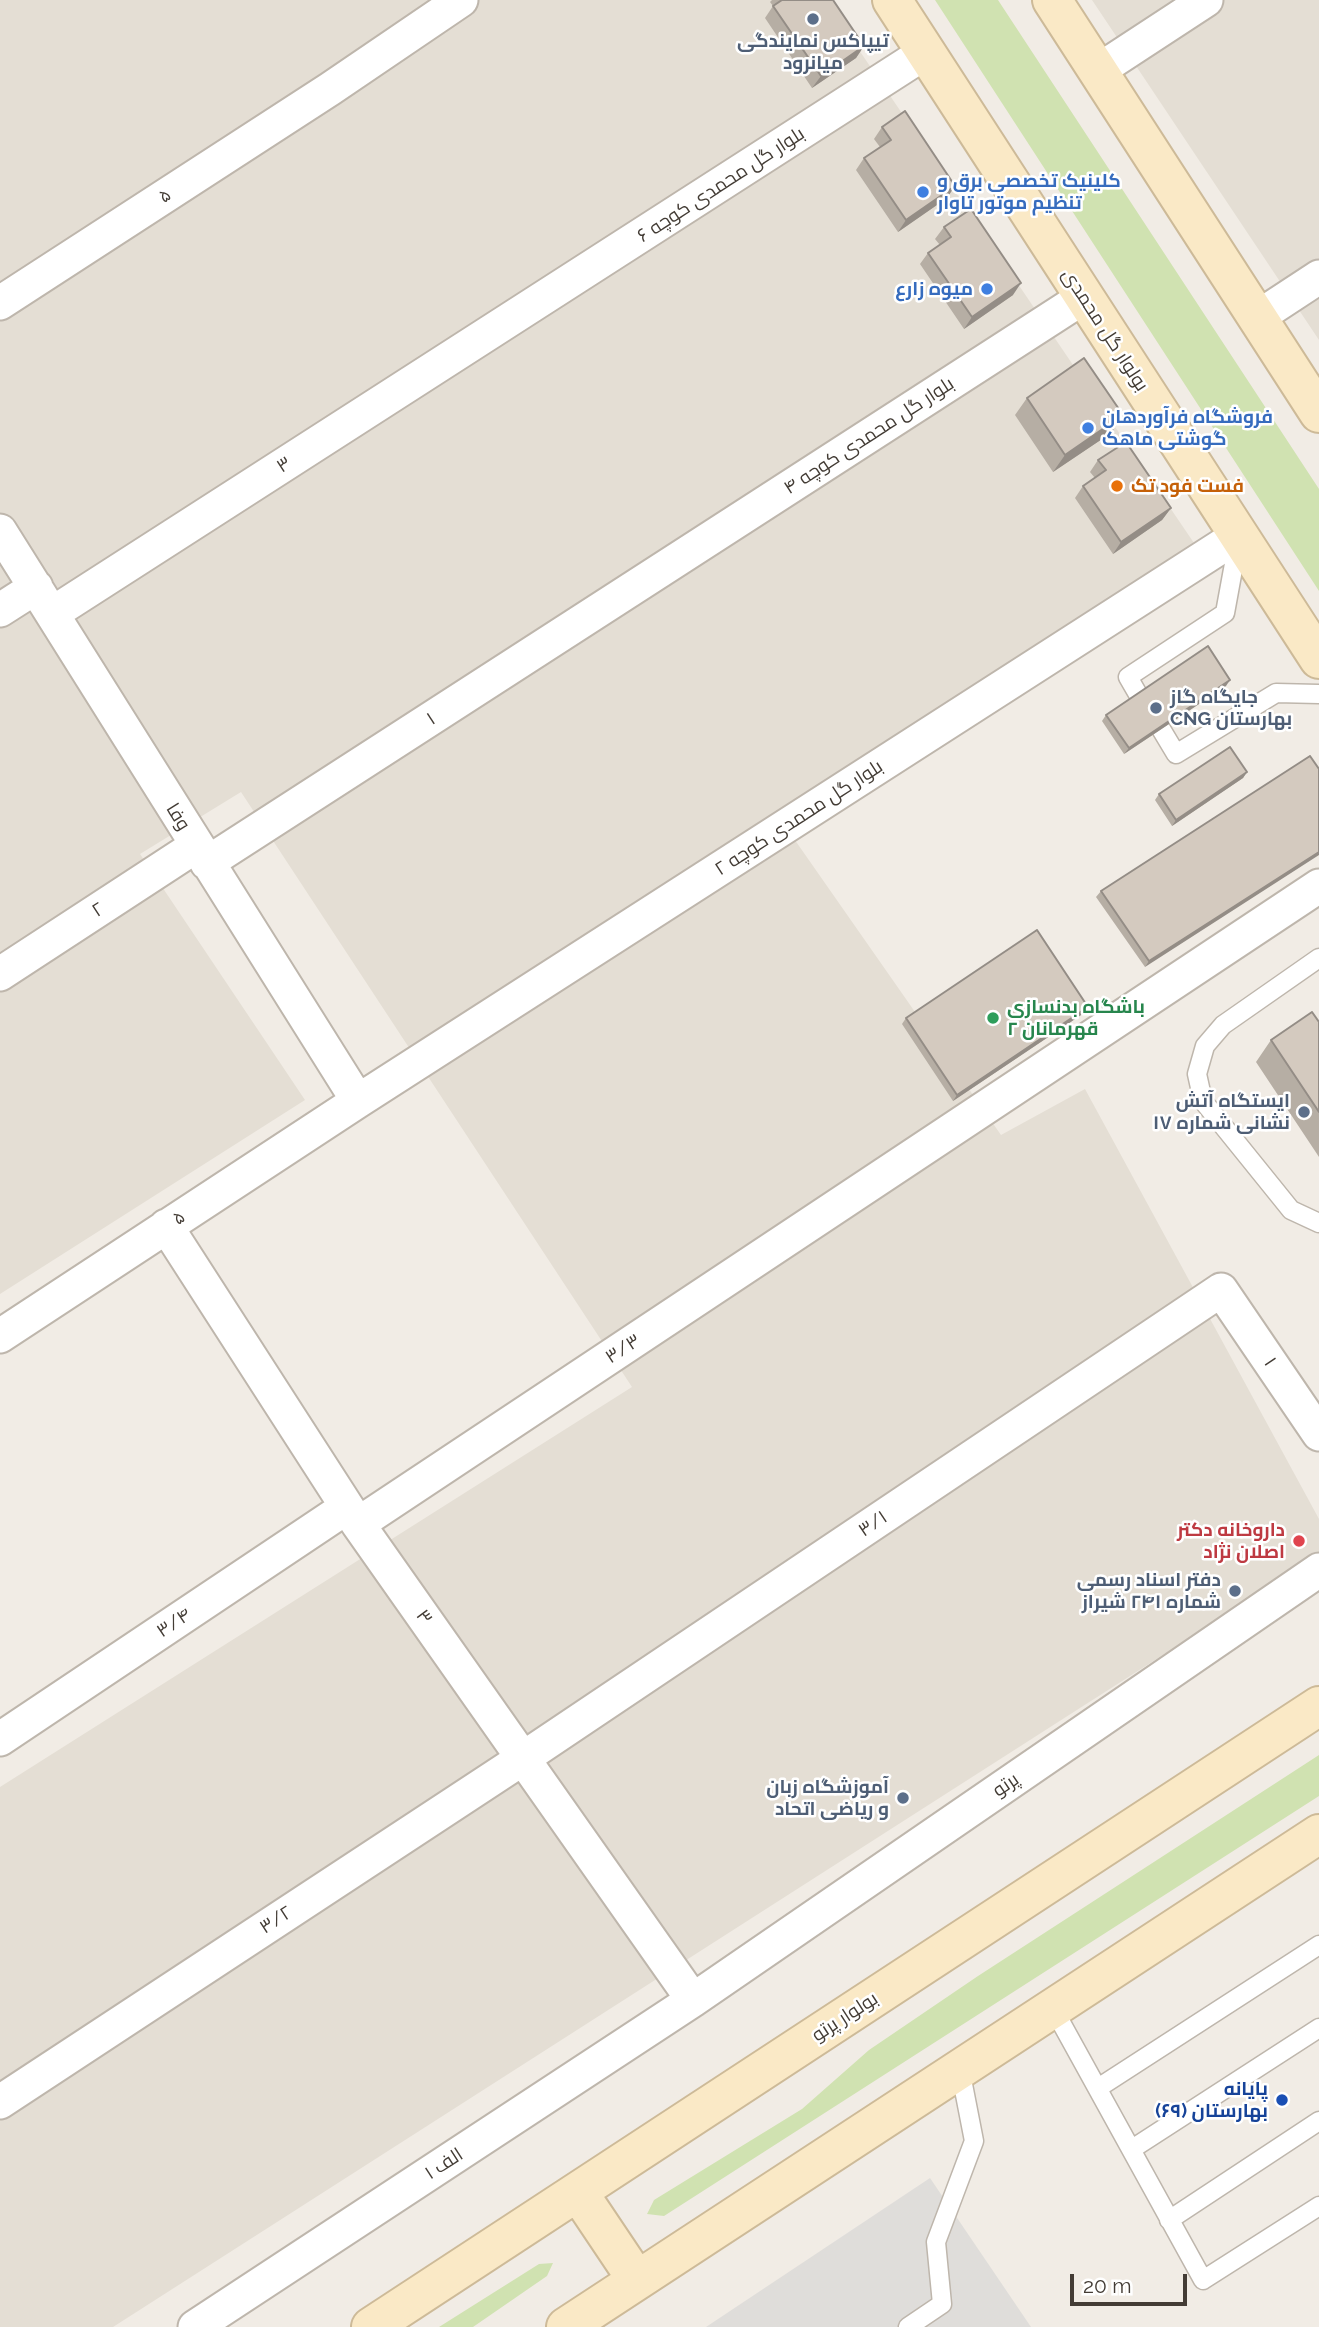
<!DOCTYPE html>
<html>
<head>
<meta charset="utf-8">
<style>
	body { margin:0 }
	#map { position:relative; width:1319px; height:2327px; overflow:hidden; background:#f1ece5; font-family:Raleway,sans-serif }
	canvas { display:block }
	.scale { position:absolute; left:1070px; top:2274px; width:117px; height:32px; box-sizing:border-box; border:4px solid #433c35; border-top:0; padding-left:9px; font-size:21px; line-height:24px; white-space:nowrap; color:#433c35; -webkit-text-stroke:5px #fff; paint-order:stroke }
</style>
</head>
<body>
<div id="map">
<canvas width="1319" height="2327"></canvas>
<div class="scale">20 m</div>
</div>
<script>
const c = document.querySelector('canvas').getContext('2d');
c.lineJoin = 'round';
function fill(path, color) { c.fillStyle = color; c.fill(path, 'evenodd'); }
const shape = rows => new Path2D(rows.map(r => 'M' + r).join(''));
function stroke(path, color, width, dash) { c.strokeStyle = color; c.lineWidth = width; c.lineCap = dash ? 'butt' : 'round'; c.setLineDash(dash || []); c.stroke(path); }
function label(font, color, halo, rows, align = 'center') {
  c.font = font + ' Raleway,Cairo,sans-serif'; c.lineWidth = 5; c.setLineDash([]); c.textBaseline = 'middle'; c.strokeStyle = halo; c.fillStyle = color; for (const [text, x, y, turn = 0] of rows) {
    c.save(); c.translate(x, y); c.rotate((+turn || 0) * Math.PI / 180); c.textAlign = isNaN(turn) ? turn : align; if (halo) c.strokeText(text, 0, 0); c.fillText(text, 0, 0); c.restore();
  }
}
fill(shape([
	[0,0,825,0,1194,543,776,813,1001,1135,1085,1089,1319,1519,1319,1555,113,2327,0,2327,0,1787,632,1387,241,792,140,854,305,1100,0,1294],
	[1092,0,1319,0,1319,340]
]), '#e4ded4');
fill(shape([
	[935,0,998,0,1319,489,1319,591],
	[1319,1755,1319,1796,664,2216,647,2214,654,2200,802,2109,869,2050,978,1976],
	[553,2263,547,2276,473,2327,439,2327,539,2264]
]), '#d0e2b1');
fill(shape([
	[930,2178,1031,2327,706,2327]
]), '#dfddda');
const lane = shape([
	[1139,696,1128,677,1225,613,1238,542],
	[1161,729,1176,754,1276,693,1319,694],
	[1319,958,1223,1025,1205,1046,1197,1074,1203,1101,1291,1210,1319,1223],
	[1053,2008,1203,2280,1319,2206],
	[1098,2088,1319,1945],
	[1132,2149,1319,2028],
	[1169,2220,1319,2121],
	[908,2327,942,2304,936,2242,974,2141,960,2069]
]);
const street = shape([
	[1099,70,1206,0],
	[0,303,330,89,461,0],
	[1258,317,1319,277],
	[0,531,358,1101],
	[0,610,36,587],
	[53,613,926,52],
	[207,863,1084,297],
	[0,974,196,846],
	[166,1226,358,1524,693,2000],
	[0,1336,358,1101,1239,535],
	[358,1524,1319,886],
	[0,1739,347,1507],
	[0,2102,525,1757,1221,1290,1319,1434],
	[195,2327,693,2000,1319,1570]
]);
const secondary = shape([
	[892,0,1319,659],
	[1052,0,1319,413],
	[578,2192,637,2280],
	[371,2327,1319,1706],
	[566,2327,1319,1834]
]);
stroke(lane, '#beb6ac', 21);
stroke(street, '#beb6ac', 37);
stroke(secondary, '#cdba98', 42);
stroke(lane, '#fff', 18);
stroke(street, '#fff', 33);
stroke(secondary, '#fae9c6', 38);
fill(shape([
	[772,0,833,0,864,46,856,58,812,88,765,18,773,6,770,2],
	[882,127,947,198,898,232,856,170,864,158,880,147,874,139],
	[944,227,1013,295,964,329,920,264,928,253,940,245,935,239],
	[1027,398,1123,415,1111,433,1053,472,1015,415],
	[1098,460,1171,508,1162,520,1113,554,1075,498,1083,486,1095,478,1090,472],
	[1226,686,1124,754,1102,721,1106,715],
	[1319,769,1145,967,1096,897,1101,891],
	[1247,772,1243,778,1172,826,1155,800,1159,794],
	[1088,1007,1084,1013,953,1101,902,1024,906,1018],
	[1319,1022,1319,1157,1256,1062,1271,1040]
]), '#b6aea4');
fill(shape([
	[864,46,856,58,812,88,821,76],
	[955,186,947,198,898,232,906,220],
	[1021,283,1013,295,964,329,972,317],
	[1123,415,1111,433,1053,472,1065,455],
	[1171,508,1162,520,1113,554,1121,542],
	[1230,680,1226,686,1124,754,1129,748],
	[1247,772,1243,778,1172,826,1176,820],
	[1319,852,1319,855,1145,967,1149,961],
	[1088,1007,1084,1013,953,1101,957,1095]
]), '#948d86');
const building = shape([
	[782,0,833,0,864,46,821,76,773,6,782,0],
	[905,111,955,186,906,220,864,158,891,140,882,127,905,111],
	[971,209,1021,283,972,317,928,253,951,237,944,227,971,209],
	[1084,358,1123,415,1065,455,1027,398,1084,358],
	[1126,442,1171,508,1121,542,1083,486,1106,470,1098,460,1126,442],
	[1208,646,1230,680,1129,748,1106,715,1208,646],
	[1230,747,1247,772,1176,820,1159,794,1230,747],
	[1310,756,1319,769,1319,852,1149,961,1101,891,1310,756],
	[1037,930,1088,1007,957,1095,906,1018,1037,930],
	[1312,1012,1319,1022,1319,1112,1271,1040,1312,1012]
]);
fill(building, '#d4cabf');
stroke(building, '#948d86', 2);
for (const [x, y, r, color] of [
	[813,19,7,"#5c6f8a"],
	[923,192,7,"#3f7fe0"],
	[987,289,7,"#3f7fe0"],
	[1088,428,7,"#3f7fe0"],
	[1117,486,7,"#e8710a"],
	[1156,708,7,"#5c6f8a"],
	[993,1018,7,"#2e9e5b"],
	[1304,1112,7,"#5c6f8a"],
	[1299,1541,7,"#e0444e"],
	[1235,1591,7,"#5c6f8a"],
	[903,1798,7,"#5c6f8a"],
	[1282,2100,7,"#1a4fb4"]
]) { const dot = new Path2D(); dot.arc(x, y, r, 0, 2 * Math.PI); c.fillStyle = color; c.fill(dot); stroke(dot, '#fff', 2.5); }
label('bold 19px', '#4e5e75', '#fff', [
	["تیپاکس نمایندگی",813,41,"center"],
	["میانرود",813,63,"center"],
	["جایگاه گاز",1170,697,"left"],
	["CNG بهارستان",1170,719,"left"],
	["ایستگاه آتش",1290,1101],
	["نشانی شماره ۱۷",1290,1123],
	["دفتر اسناد رسمی",1221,1580],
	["شماره ۲۴۱ شیراز",1221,1602],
	["آموزشگاه زبان",889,1787],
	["و ریاضی اتحاد",889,1809]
], 'right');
label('bold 19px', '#366cbe', '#fff', [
	["کلینیک تخصصی برق و",937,181],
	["تنظیم موتور تاوار",937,203],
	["میوه زارع",973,289,"right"],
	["فروشگاه فرآوردهان",1102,417],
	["گوشتی ماهک",1102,439]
], 'left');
label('19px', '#433c35', '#fff', [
	["بلوار گل محمدی کوچه ۶",721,185,-33],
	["۵",165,196,-33],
	["بولوار گل محمدی",1105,330,57],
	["بلوار گل محمدی کوچه ۴",869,436,-33],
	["۳",284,465,-33],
	["۱",431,719,-33],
	["وفا",178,817,58],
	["بلوار گل محمدی کوچه ۲",799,818,-33],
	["۲",98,910,-33],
	["۵",179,1218,-33],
	["۳/۳",623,1349,-33],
	["۱",1270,1362,56],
	["۳/۱",873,1524,-34],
	["۳",424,1617,54],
	["۳/۴",174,1623,-34],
	["پرتو",1006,1785,-34],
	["۳/۲",276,1920,-33],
	["بولوار پرتو",845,2017,-33],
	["۱ الف",444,2164,-33]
]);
label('bold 19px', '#c56008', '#fff', [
	["فست فود تک",1131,486]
], 'left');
label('bold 19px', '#27864d', '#fff', [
	["باشگاه بدنسازی",1007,1007],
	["قهرمانان ۲",1007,1029]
], 'left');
label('bold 19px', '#be3a42', '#fff', [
	["داروخانه دکتر",1285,1530],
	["اصلان نژاد",1285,1552]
], 'right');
label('bold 19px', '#164399', '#fff', [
	["پایانه",1268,2089],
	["بهارستان (۶۹)",1268,2111]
], 'right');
</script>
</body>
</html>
